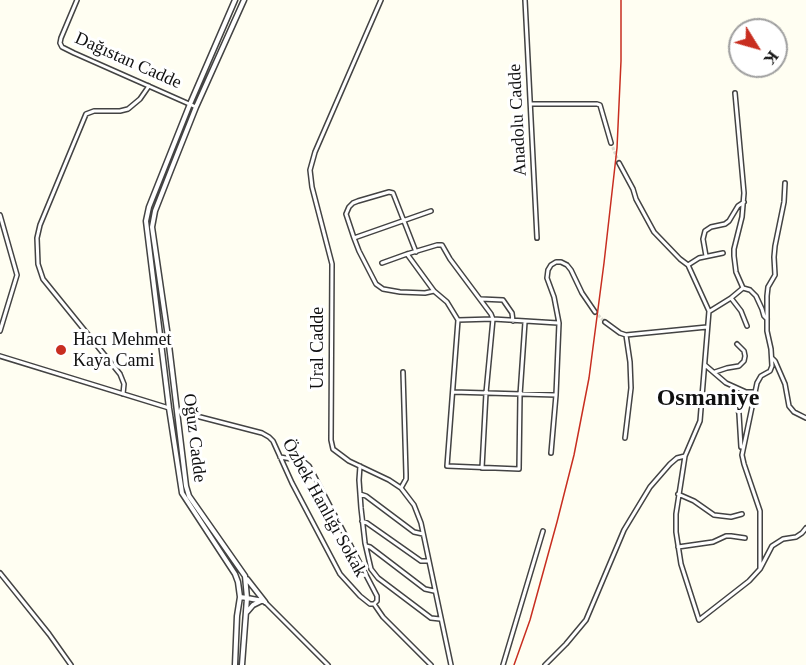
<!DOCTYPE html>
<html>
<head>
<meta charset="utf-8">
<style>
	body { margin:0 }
	#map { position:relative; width:806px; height:665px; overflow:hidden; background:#fffef2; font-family:"Times New Roman",serif }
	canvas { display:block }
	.north { position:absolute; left:728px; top:18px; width:60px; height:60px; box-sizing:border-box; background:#fff; border:2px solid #9f9f9f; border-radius:50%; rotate:127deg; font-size:16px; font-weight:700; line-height:24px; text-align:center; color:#101010 }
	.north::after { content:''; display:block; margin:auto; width:21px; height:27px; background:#c82e20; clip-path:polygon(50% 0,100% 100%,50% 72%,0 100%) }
</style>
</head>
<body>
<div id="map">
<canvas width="806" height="665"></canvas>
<div class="north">K</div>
</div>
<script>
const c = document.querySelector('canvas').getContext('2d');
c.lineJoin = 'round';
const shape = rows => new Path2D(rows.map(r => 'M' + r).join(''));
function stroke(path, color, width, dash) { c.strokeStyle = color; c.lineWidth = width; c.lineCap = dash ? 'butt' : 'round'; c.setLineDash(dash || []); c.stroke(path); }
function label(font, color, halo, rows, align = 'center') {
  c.font = font + ' "Times New Roman",serif'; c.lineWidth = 6; c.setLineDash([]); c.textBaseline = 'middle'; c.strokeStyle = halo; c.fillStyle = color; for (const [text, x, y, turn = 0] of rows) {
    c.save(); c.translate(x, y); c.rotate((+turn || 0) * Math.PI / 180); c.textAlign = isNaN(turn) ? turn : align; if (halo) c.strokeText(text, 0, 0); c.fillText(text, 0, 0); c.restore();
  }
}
stroke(shape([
	[611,143,619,163],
	[595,312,605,322]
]), '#dbdad0', 3, [3, 1.5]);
const minor = shape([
	[77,0,61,38,60,43,62,47,74,53,196,107],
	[381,0,315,152,310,170,312,187,332,264,331,440,333,449,349,461,389,480,401,488,414,505,421,523,451,665],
	[525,0,537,238],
	[735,93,744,193,742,217,734,249,734,256,736,272,743,288],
	[531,104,597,104,600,105,611,143],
	[619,163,633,189,636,199,654,232,680,259,688,265,709,311,700,421,685,456,676,514,676,532,681,564,699,620,749,581,760,569,772,546,783,539,796,537,802,533,806,528],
	[0,215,17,275,0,331],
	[354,238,431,211],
	[416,252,393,193,389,192,358,201,353,203,349,207,346,214,354,238,359,251,376,284,383,289,400,292,425,293,434,291],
	[407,254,434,291,447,302,458,320,447,466,519,469,520,395,525,322],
	[706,256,703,239,705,231,711,227,725,224,729,221,738,206,744,202],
	[382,263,407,254,437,245,442,245,450,259,491,314,493,319,486,393,482,468],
	[688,265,699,258,723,253],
	[731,298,741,311,747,326],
	[481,299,503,300,512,313,513,321],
	[710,311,731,298,743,288,750,290,756,296,762,309,764,316,767,319],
	[458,320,493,319,558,323],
	[605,322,620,333,626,335,707,327],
	[0,356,169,408],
	[772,358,775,361,785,384,789,406,794,412,806,418],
	[705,365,726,383,746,392,754,392],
	[715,372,727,368,739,366,744,361,745,356,744,351,737,344],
	[734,387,739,414,741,447],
	[453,392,556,395],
	[123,394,124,384,120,374,43,279,38,264,37,238,40,225,86,114,94,111,120,111,128,109,140,99,149,86],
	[177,411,262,433,269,437,273,441,292,483,340,574,360,596,370,604,374,604],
	[625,438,631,388,630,362,626,335],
	[551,453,556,395,559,323,554,297,547,278,548,270,551,265,556,262,561,262,567,265,571,270,582,293,595,312],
	[280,457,303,461,309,466,377,596,377,601,374,604],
	[360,466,359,480,361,508,365,543,371,569,378,578,431,618,440,619],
	[401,488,406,479,406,474,403,372],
	[360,494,366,496,414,532,423,534],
	[678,494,694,501,714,515,731,517,742,514],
	[362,521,367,523,421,561,428,561],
	[366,546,370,547,425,589,434,591],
	[678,547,713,542,726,536,731,536,745,538],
	[760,568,760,511,744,464,742,455,757,383,761,376,770,371,772,366,771,349,767,331,767,296,768,287,775,275,774,257,775,246,784,202,785,183],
	[0,573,49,634,71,665],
	[265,602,328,665],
	[374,604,383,617,431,665],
	[503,665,543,531],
	[545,665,566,644,586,620,624,530,650,487,670,464,677,458,685,456]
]);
const tertiary = shape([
	[247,579,265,602],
	[240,597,247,598,263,601],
	[247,612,253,605,261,601],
	[235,665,237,616,240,597,238,582,235,574,182,493,169,408,146,221,149,207,190,104,235,0],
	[242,665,247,598,245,576,189,496,186,486,168,337,152,227,155,211,171,170,196,107,244,0]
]);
stroke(minor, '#434343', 6);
stroke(tertiary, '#434343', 7);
stroke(minor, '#fff', 3);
stroke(tertiary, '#fff', 4);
stroke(shape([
	[514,665,530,620,557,522,574,455,589,378,604,263,617,148,621,61,621,0]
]), '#c82e20', 1.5);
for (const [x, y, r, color] of [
	[61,350,6,"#c82e20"]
]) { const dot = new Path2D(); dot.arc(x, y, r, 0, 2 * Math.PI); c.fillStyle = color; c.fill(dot); stroke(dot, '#fff', 2); }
label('18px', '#101010', '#fff', [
	["Dağıstan Cadde",128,61,24],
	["Anadolu Cadde",518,120,-93],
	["Ural Cadde",318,348,-90],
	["Oğuz Cadde",194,438,83],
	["Özbek Hanlığı Sokak",324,508,61]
]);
label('18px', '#101010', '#fff', [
	["Hacı Mehmet",73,340],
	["Kaya Cami",73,361]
], 'left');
label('bold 24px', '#101010', '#fff', [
	["Osmaniye",708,399]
]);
</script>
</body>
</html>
